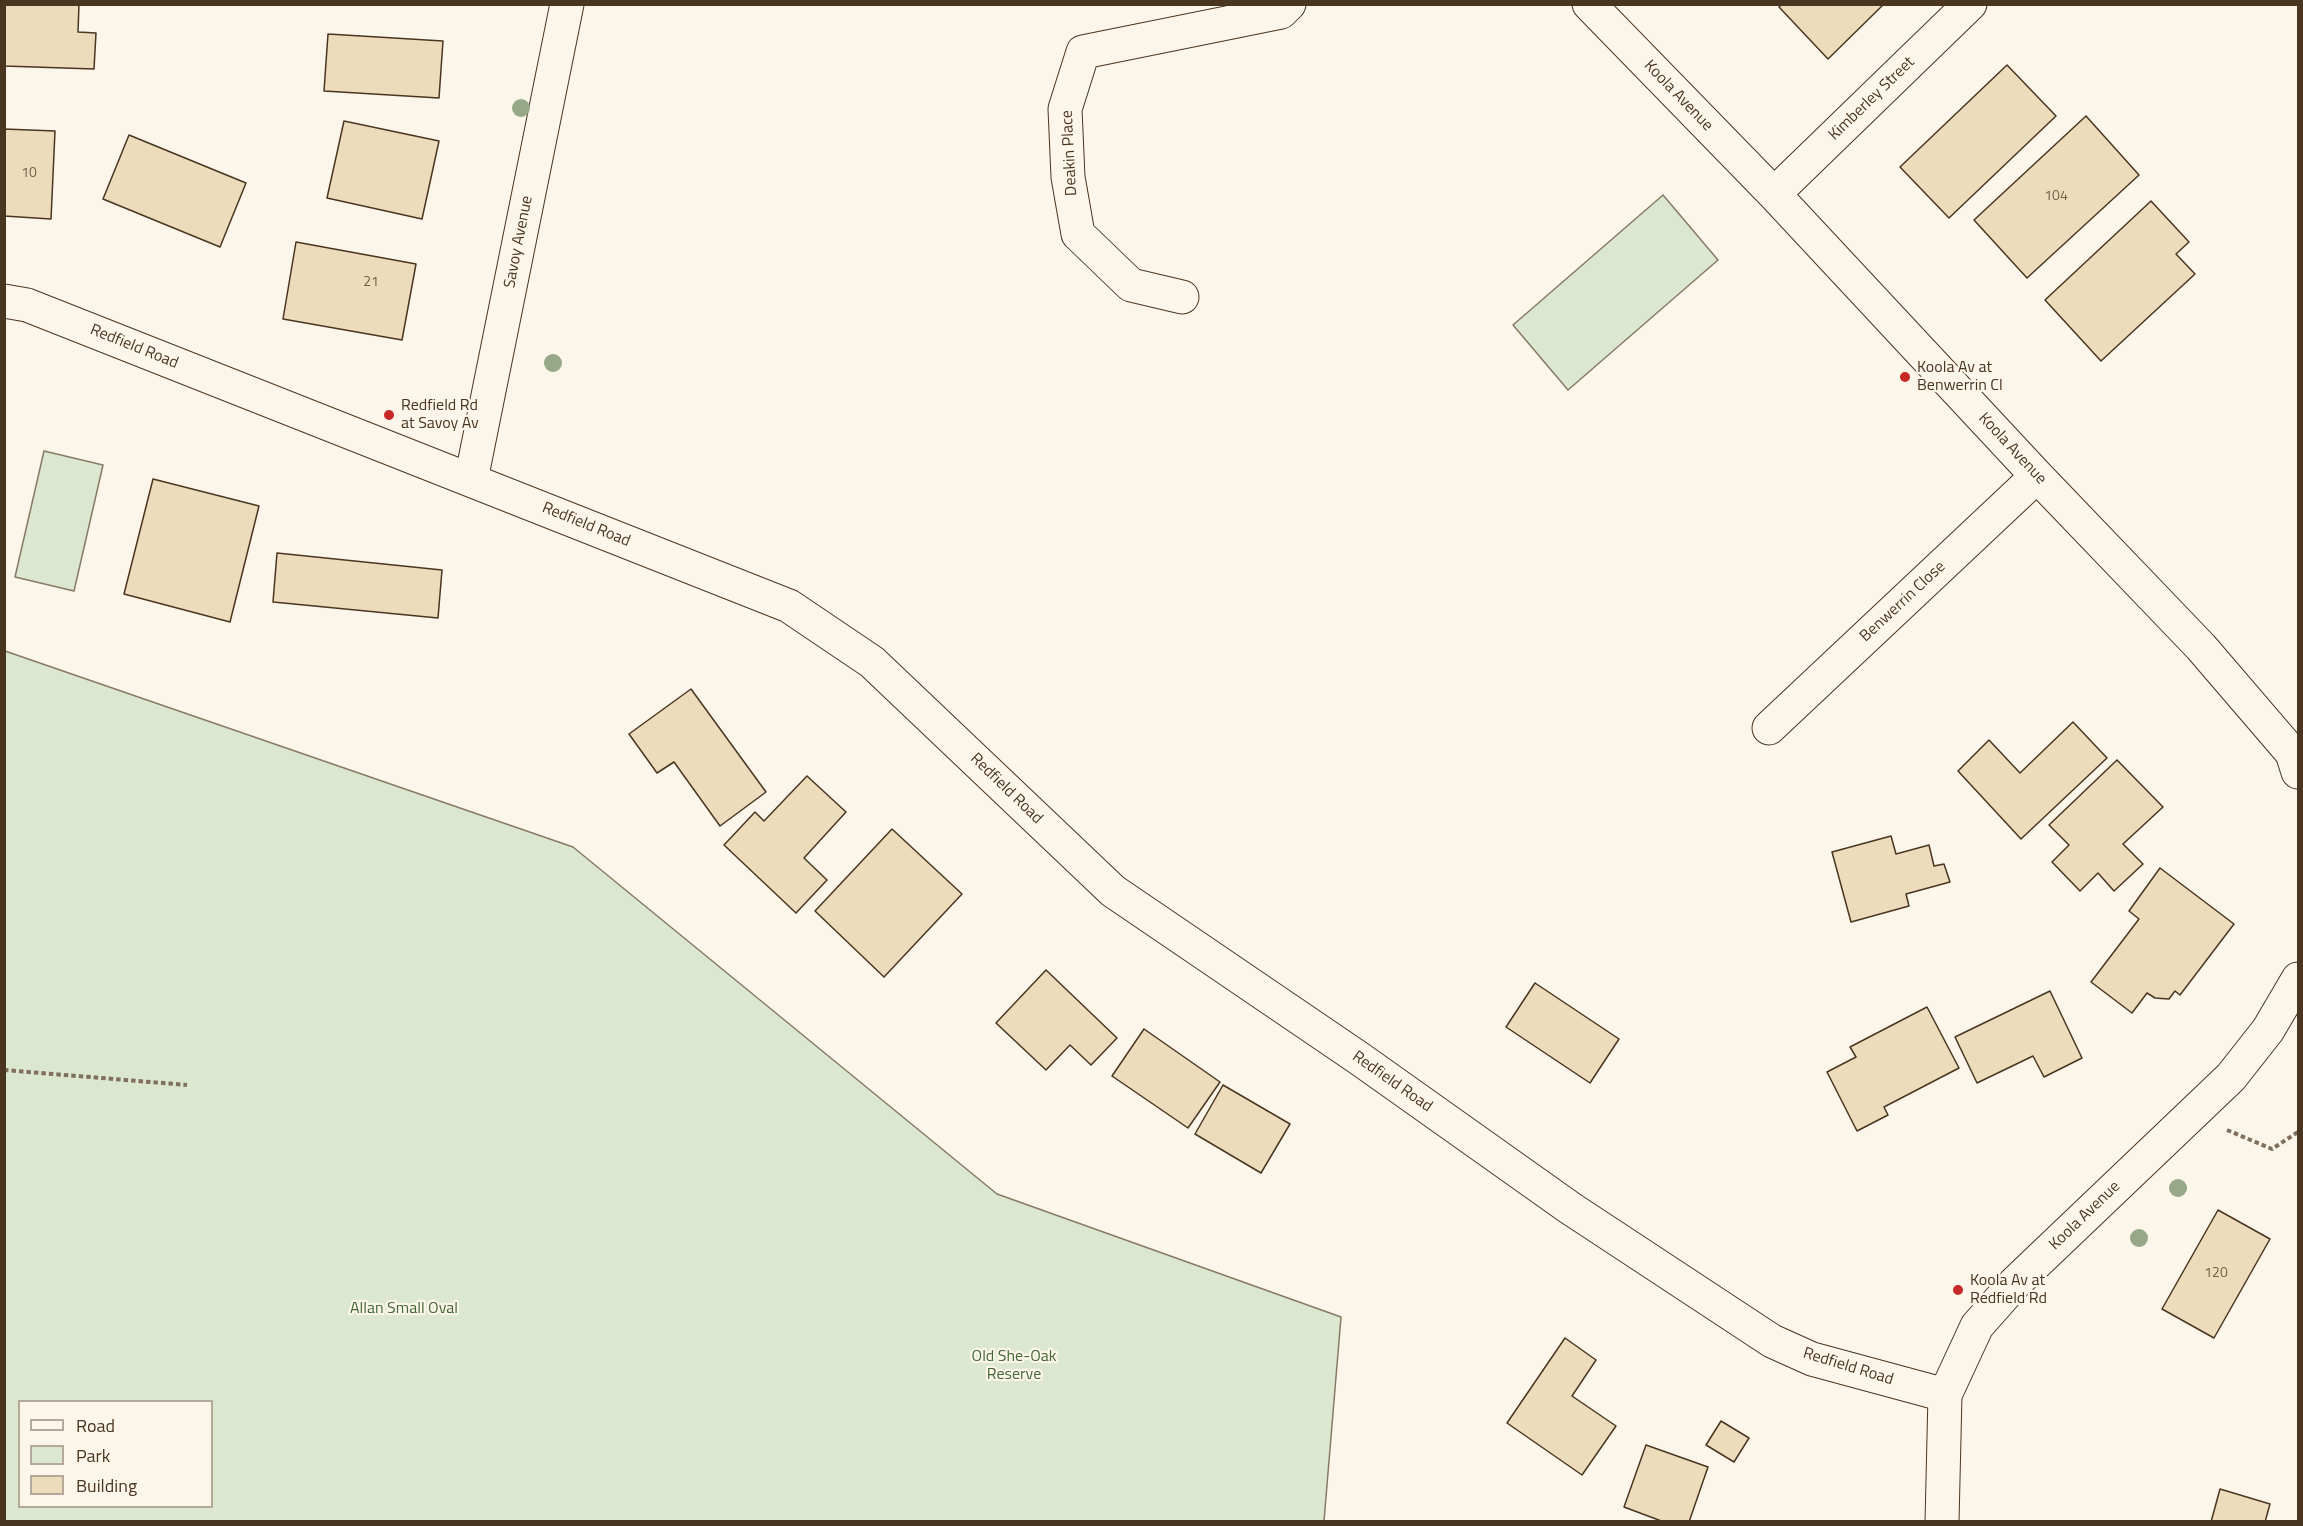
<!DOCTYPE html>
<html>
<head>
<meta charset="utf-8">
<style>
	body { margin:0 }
	#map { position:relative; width:2303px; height:1526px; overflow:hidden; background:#fbf6e9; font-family:"Titillium Web",sans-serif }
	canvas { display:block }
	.frame { position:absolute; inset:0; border:6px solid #4a3520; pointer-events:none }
	.legend { position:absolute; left:18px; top:1400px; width:195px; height:108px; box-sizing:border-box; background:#fbf6e9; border:2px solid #b4a999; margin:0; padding:8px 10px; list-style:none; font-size:18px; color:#4a3520 }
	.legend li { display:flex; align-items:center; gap:12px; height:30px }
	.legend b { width:30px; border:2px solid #b4a999 }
</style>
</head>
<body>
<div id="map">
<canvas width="2303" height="1526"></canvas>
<div class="frame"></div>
<ul class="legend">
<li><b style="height:8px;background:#fbf6e9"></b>Road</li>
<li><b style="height:16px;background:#dce7d0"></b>Park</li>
<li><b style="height:16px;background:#ecdcbc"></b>Building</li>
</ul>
</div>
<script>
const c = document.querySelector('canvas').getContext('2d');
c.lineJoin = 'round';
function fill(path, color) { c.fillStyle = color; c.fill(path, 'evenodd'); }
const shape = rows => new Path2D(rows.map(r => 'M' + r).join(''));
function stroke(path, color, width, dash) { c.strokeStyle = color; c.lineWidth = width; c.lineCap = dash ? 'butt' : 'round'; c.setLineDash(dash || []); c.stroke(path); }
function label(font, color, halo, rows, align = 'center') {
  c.font = font + ' "Titillium Web",sans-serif'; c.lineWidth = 4.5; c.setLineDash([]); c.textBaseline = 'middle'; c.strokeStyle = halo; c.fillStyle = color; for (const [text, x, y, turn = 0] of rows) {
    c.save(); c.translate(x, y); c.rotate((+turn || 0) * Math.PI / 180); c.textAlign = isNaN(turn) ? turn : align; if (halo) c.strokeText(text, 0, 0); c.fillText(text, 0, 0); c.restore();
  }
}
const green = shape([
	[1663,195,1718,260,1568,390,1513,325,1663,195],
	[44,451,103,465,74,591,15,577,44,451],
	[5,651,573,847,997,1194,1341,1317,1324,1521,5,1521,5,651],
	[20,1402,212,1402,212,1506,20,1506,20,1402]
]);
fill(green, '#dce7d0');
stroke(green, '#887966', 1.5);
const building = shape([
	[4,4,79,4,78,32,96,33,94,69,4,66,4,4],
	[1782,4,1884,4,1828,59,1779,7,1782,4],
	[328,34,443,41,439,98,324,91,328,34],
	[2007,65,2056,116,1949,218,1900,167,2007,65],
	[2086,116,2139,175,2027,278,1974,220,2086,116],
	[344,121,439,141,422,219,327,198,344,121],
	[4,129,55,131,51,219,4,216,4,129],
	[129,135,246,183,220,247,103,199,129,135],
	[2151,201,2189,242,2176,254,2195,274,2101,361,2045,300,2151,201],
	[296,242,416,264,402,340,283,319,296,242],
	[153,479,259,506,230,622,124,594,153,479],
	[277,553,442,570,438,618,273,602,277,553],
	[691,689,766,792,720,826,674,762,657,773,629,734,691,689],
	[2073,722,2107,758,2021,839,1958,771,1989,740,2020,773,2073,722],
	[2117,760,2163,807,2123,844,2143,864,2114,891,2098,873,2080,891,2052,862,2069,845,2049,825,2117,760],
	[807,776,846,812,804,858,827,880,796,913,724,845,755,812,764,821,807,776],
	[892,829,962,894,884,977,815,911,892,829],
	[1891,836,1896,854,1929,845,1934,866,1944,864,1950,882,1906,894,1909,906,1851,922,1832,852,1891,836],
	[2160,868,2234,924,2180,995,2175,991,2169,999,2155,998,2147,993,2132,1013,2091,982,2139,919,2129,911,2160,868],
	[1046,970,1117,1038,1091,1065,1070,1045,1046,1070,996,1023,1046,970],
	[1535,983,1619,1039,1590,1083,1506,1027,1535,983],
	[2050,991,2082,1058,2044,1077,2033,1056,1977,1083,1955,1037,2050,991],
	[1927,1007,1959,1068,1884,1107,1888,1115,1857,1131,1827,1072,1856,1057,1850,1047,1927,1007],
	[1144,1029,1220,1082,1188,1128,1112,1076,1144,1029],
	[1223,1085,1290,1124,1261,1173,1195,1134,1223,1085],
	[2218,1210,2270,1239,2214,1338,2162,1309,2218,1210],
	[1565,1338,1596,1360,1572,1396,1616,1426,1582,1475,1507,1423,1565,1338],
	[1721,1421,1749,1438,1734,1462,1706,1445,1721,1421],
	[1646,1445,1708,1467,1689,1522,1664,1522,1624,1507,1646,1445],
	[2220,1489,2270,1504,2265,1522,2211,1522,2220,1489]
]);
fill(building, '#ecdcbc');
stroke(building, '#4a3520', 1.5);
const minor = shape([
	[1589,4,1774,194,2037,476,2201,647,2292,753,2298,772],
	[1774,194,1970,4],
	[1182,297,1131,285,1078,234,1068,177,1065,109,1083,52,1281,12,1289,4],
	[4,301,27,305,789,606,872,662,1113,891,1360,1059,1570,1208,1772,1341,1812,1359,1945,1395],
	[471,480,567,4],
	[1769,728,2037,476],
	[1942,1522,1945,1395,1977,1326,2015,1283,2231,1077,2268,1030,2298,979]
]);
stroke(minor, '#4a3520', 35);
stroke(shape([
	[4,1070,187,1085],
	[2227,1130,2272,1149,2298,1132]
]), '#7f6f5c', 4, [4.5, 3]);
stroke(minor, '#fbf6e9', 33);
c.fillStyle = '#96a887';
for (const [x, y] of [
	[521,108],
	[553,363],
	[2178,1188],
	[2139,1238]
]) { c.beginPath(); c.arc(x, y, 9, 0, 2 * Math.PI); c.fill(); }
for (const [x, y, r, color] of [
	[1905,377,6,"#c62828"],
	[389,415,6,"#c62828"],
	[1958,1290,6,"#c62828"]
]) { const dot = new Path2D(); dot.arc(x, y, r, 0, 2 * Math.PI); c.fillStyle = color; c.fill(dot); stroke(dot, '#fbf6e9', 2); }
label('14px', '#725f47', null, [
	["10",29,174],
	["104",2056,197],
	["21",371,283],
	["120",2216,1274]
]);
label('16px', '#4a3520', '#fbf6e9', [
	["Koola Avenue",1678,96,46],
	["Kimberley Street",1872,99,-44],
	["Deakin Place",1070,153,-93],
	["Savoy Avenue",519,242,-79],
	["Redfield Road",134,347,22],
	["Koola Avenue",2012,449,47],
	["Redfield Road",586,525,22],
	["Benwerrin Close",1903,602,-43],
	["Redfield Road",1006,789,44],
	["Redfield Road",1392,1082,35],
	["Koola Avenue",2085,1216,-44],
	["Redfield Road",1848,1367,17]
]);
label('16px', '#4a3520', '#fbf6e9', [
	["Koola Av at",1917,368],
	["Benwerrin Cl",1917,386],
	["Redfield Rd",401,406],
	["at Savoy Av",401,424],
	["Koola Av at",1970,1281],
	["Redfield Rd",1970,1299]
], 'left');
label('16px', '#436837', '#fbf6e9', [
	["Allan Small Oval",404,1309],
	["Old She-Oak",1014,1357],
	["Reserve",1014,1375]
]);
</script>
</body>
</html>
